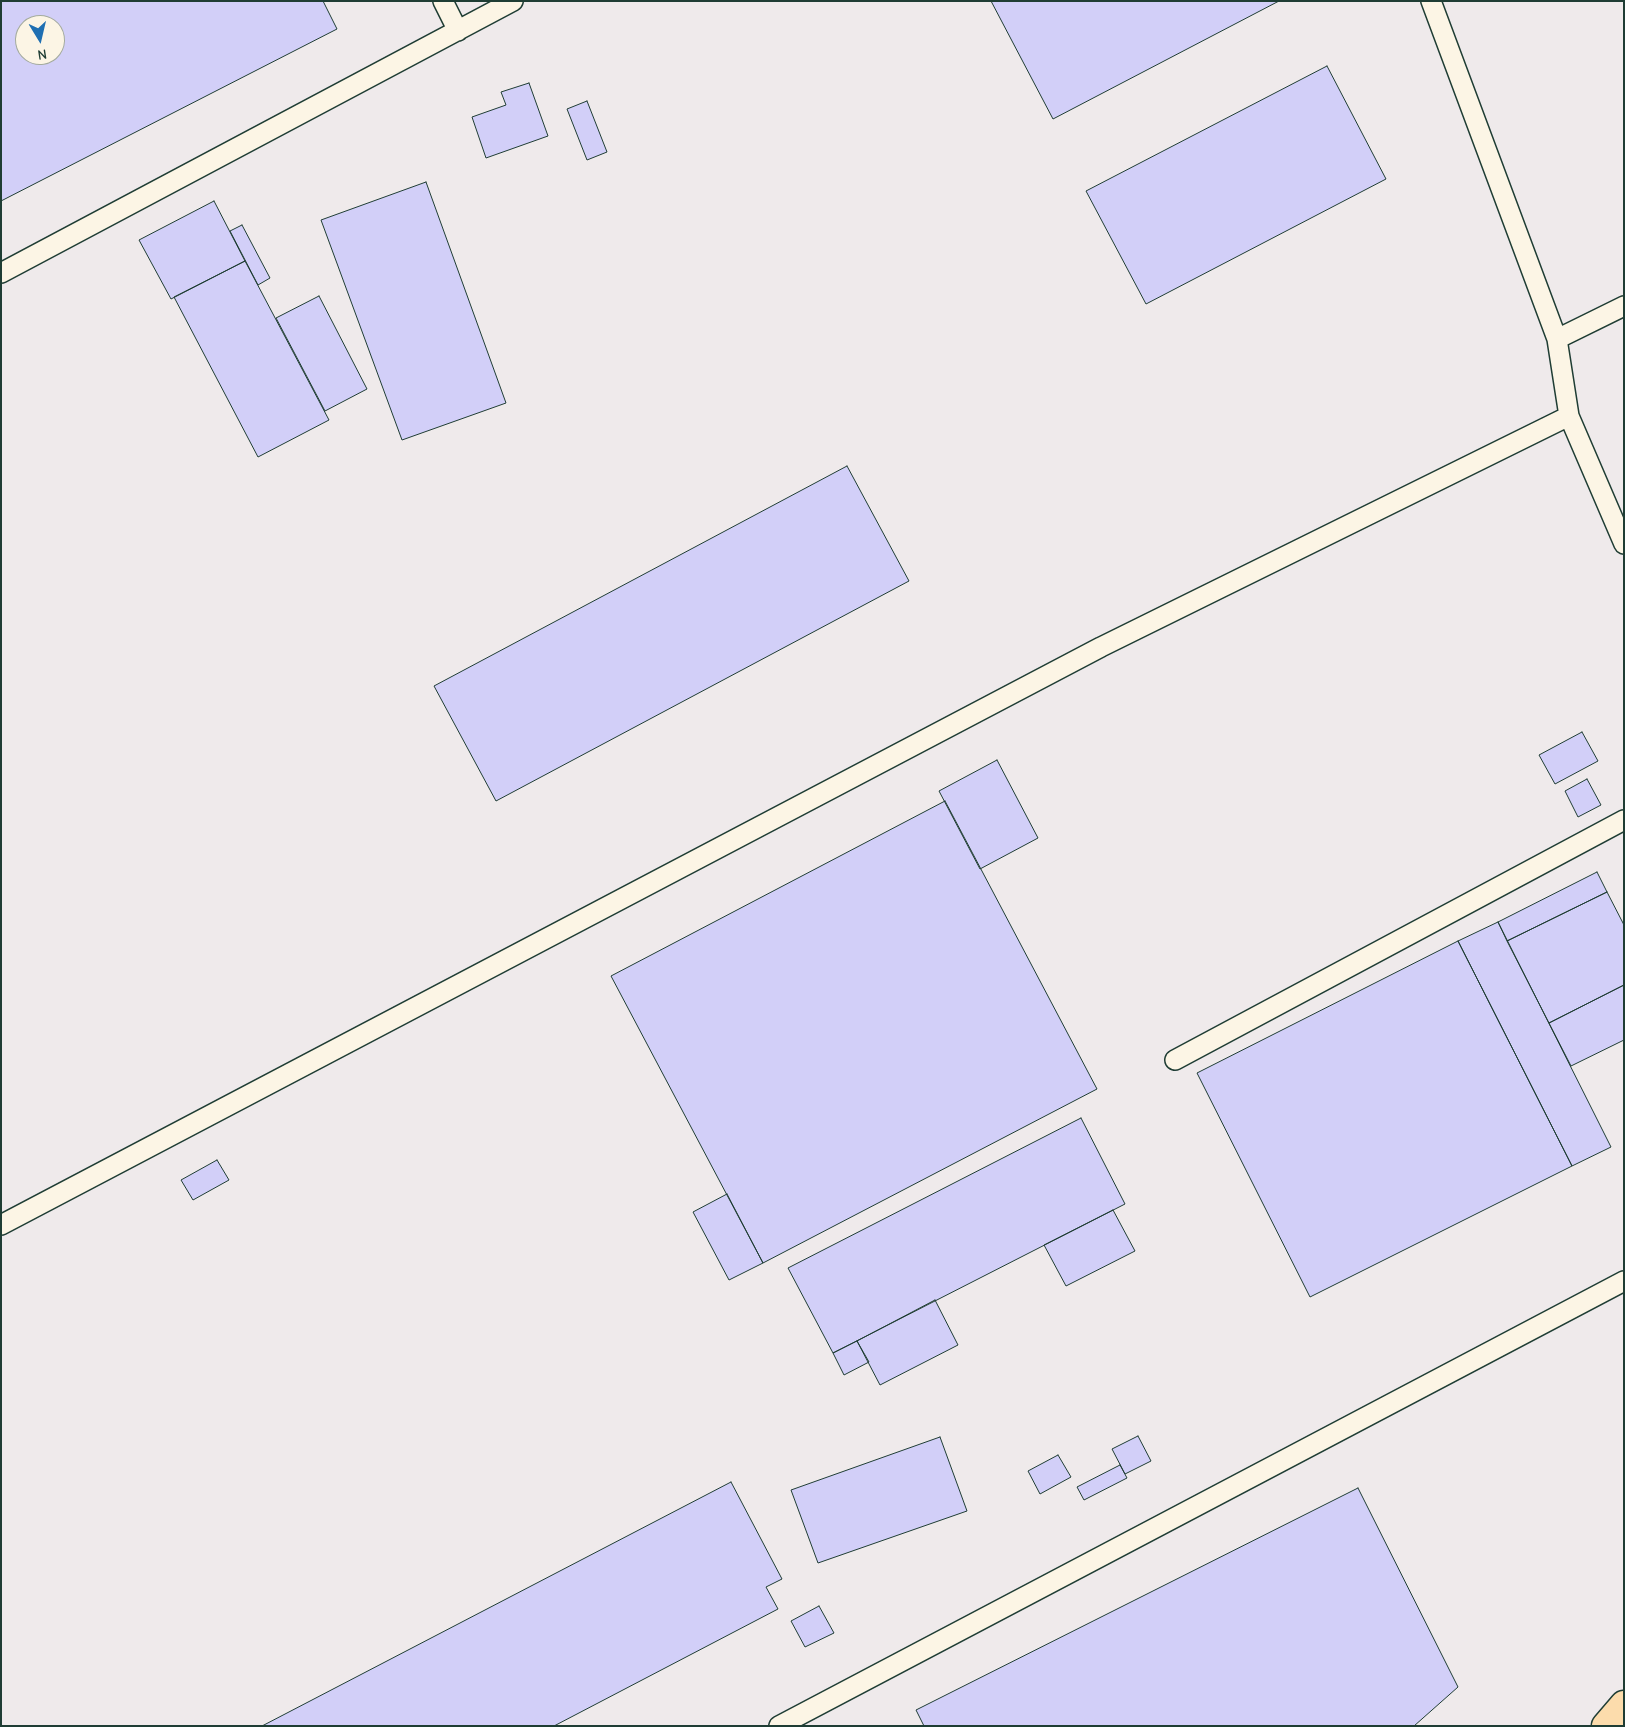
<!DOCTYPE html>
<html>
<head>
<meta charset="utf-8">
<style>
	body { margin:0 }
	#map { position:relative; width:1625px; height:1727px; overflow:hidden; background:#efeaeb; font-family:"Comic Neue",sans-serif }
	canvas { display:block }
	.frame { position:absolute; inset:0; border:2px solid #1f3d34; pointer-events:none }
	.north { position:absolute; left:15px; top:15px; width:50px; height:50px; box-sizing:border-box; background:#fcf5e5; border:1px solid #a4ab9e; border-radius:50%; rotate:171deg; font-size:14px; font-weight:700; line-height:20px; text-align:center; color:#1f3d34 }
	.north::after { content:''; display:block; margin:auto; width:18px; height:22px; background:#1f6fb2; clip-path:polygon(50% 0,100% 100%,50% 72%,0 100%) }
</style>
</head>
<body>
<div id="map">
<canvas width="1625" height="1727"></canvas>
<div class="frame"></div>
<div class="north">N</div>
</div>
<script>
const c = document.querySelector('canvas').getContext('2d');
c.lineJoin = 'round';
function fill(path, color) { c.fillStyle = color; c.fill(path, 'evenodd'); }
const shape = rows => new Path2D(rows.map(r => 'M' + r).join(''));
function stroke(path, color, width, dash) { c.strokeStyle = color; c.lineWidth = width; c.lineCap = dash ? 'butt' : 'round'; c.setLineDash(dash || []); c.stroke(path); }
const building = shape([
	[1,1,323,1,337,29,1,201,1,1],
	[25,25,55,25,55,55,25,55,25,25],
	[991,1,1279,1,1053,119,991,1],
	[1327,66,1386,179,1146,304,1086,191,1327,66],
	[529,83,548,136,486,158,472,117,506,105,501,92,529,83],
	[587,101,607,152,587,160,567,109,587,101],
	[426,182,506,403,402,440,321,220,426,182],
	[214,201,245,261,171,299,139,240,214,201],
	[242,225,270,278,258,285,230,231,242,225],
	[245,261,329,420,258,457,174,297,245,261],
	[319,296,367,389,325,411,276,318,319,296],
	[847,466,909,581,496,801,434,686,847,466],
	[1582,732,1598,761,1555,784,1539,755,1582,732],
	[997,760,1038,838,980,869,939,791,997,760],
	[1587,779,1601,805,1578,817,1565,791,1587,779],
	[945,801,1097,1089,763,1263,611,976,945,801],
	[1597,872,1607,892,1507,941,1498,922,1597,872],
	[1607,892,1624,925,1624,985,1549,1023,1507,941,1607,892],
	[1498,922,1611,1147,1572,1166,1458,941,1498,922],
	[1458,941,1572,1166,1310,1297,1197,1073,1458,941],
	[1624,985,1624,1040,1571,1066,1549,1023,1624,985],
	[1081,1118,1125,1204,833,1353,788,1268,1081,1118],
	[217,1160,229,1180,193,1200,181,1180,217,1160],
	[727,1194,763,1263,729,1280,693,1212,727,1194],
	[1113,1210,1135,1251,1066,1286,1044,1245,1113,1210],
	[935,1300,958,1345,880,1385,857,1341,935,1300],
	[857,1341,869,1362,844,1375,833,1353,857,1341],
	[1138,1436,1151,1461,1125,1474,1112,1449,1138,1436],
	[940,1437,967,1511,818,1563,791,1490,940,1437],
	[1058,1455,1071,1477,1040,1494,1028,1471,1058,1455],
	[1120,1465,1127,1478,1084,1500,1077,1487,1120,1465],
	[731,1482,782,1579,766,1587,778,1609,554,1726,262,1726,731,1482],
	[1358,1488,1458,1687,1414,1726,924,1726,916,1710,1358,1488],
	[819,1606,834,1633,805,1647,791,1621,819,1606]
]);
fill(building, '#d2cff8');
stroke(building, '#1f3d34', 1);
const service = shape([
	[443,1,458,31],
	[1431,1,1557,339,1569,416,1624,544],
	[1,273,513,1],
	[1557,339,1624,306],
	[1175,1060,1624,820],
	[1,1225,1101,647,1569,416],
	[779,1726,1624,1281]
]);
const trunk = shape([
	[1606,1726,1624,1705]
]);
stroke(service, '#1f3d34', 22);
stroke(trunk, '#1f3d34', 31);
stroke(service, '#fcf5e5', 19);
stroke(trunk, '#fcdcac', 28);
</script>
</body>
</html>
